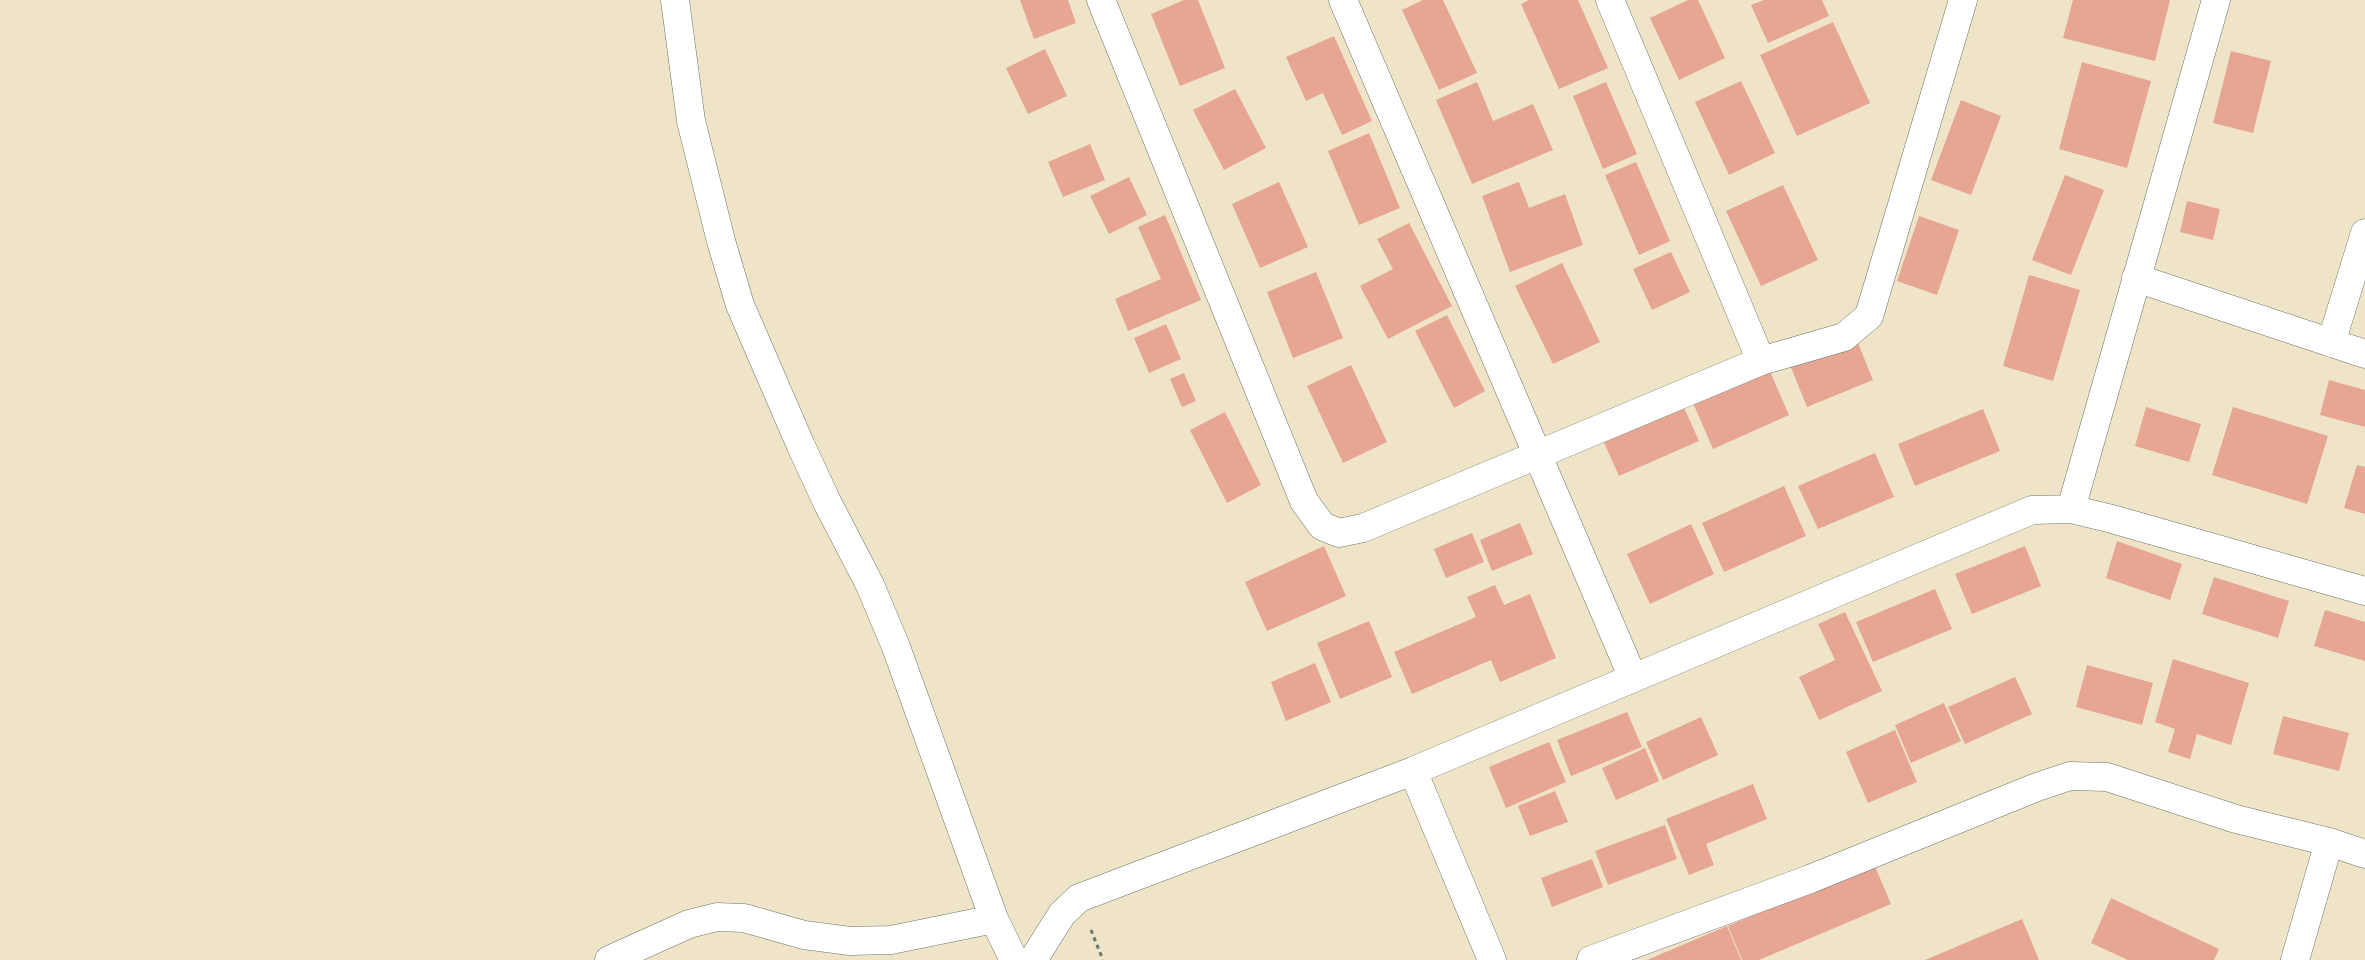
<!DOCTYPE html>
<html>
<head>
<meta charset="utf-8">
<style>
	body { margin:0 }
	canvas { display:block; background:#efe4c7 }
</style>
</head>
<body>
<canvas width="2365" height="960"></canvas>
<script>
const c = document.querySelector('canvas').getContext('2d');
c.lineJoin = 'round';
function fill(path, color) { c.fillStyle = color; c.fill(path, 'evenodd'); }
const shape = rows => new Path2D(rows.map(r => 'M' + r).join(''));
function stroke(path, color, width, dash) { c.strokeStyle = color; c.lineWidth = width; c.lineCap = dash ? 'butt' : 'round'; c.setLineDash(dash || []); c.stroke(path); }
fill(shape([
	[1020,0,1068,0,1076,23,1034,39],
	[1184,0,1198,0,1225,68,1180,86,1151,14],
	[1423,0,1443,0,1477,73,1439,90,1402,10],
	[1529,0,1578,0,1608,68,1559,89,1521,4],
	[1688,0,1698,0,1725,58,1679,80,1650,18],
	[1764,0,1822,0,1829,16,1768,43,1751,5],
	[2073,0,2170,0,2155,61,2063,38],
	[1833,22,1870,103,1797,136,1760,55],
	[1334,36,1372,121,1342,135,1323,93,1306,101,1286,57],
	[1045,49,1067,96,1028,114,1006,68],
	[2231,51,2271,61,2253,133,2213,123],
	[2082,62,2151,81,2127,168,2059,149],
	[1741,81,1775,153,1729,175,1695,102],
	[1477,82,1493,121,1533,104,1553,150,1472,184,1436,100],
	[1606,82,1637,154,1603,169,1573,96],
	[1235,89,1266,148,1224,170,1193,110],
	[1961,100,2001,116,1971,195,1931,180],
	[1369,133,1400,208,1359,225,1328,151],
	[1090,144,1105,180,1063,197,1048,162],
	[1636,162,1670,241,1639,255,1605,175],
	[2065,175,2104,190,2071,275,2032,260],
	[1129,177,1147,215,1109,234,1090,196],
	[1279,182,1308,247,1260,268,1232,204],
	[1519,182,1529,208,1565,194,1583,245,1510,272,1482,196],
	[1783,185,1818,260,1761,286,1726,211],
	[2187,201,2220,209,2213,240,2180,232],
	[1165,215,1201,300,1128,331,1115,299,1161,279,1138,227],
	[1919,216,1959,230,1937,295,1897,281],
	[1409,223,1452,306,1388,339,1360,286,1393,269,1377,239],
	[1671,252,1690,292,1652,310,1633,269],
	[1562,263,1600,342,1553,364,1515,286],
	[1316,272,1343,338,1293,358,1267,292],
	[2029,275,2080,290,2053,381,2003,366],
	[1447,315,1485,391,1454,408,1415,331],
	[1166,324,1181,359,1149,373,1134,338],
	[1856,338,1873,380,1807,407,1790,365],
	[1351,365,1387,442,1343,463,1307,386],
	[1769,369,1789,415,1713,449,1693,403],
	[1184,373,1196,401,1182,407,1170,379],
	[2329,380,2365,390,2365,427,2320,415],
	[1682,403,1699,441,1619,476,1602,438],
	[2146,407,2201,424,2189,462,2135,446],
	[2233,407,2328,436,2307,504,2212,475],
	[1983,409,2000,451,1915,486,1898,444],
	[1225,412,1261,485,1227,503,1190,430],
	[1875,453,1894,497,1818,529,1798,486],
	[2357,465,2365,467,2365,514,2344,508],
	[1784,486,1806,536,1724,572,1702,523],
	[1520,523,1533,554,1492,571,1480,540],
	[1691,524,1714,574,1650,604,1627,554],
	[1472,533,1484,562,1446,578,1434,549],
	[2117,541,2182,564,2170,600,2106,578],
	[1324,546,1346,596,1267,631,1245,582],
	[2025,546,2041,586,1972,614,1955,574],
	[2214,577,2289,601,2278,638,2202,614],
	[1495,585,1504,605,1530,594,1556,658,1500,682,1491,660,1412,694,1394,652,1476,617,1467,597],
	[1935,589,1952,629,1873,662,1856,622],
	[2325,610,2365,622,2365,661,2314,646],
	[1845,612,1882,691,1819,720,1799,677,1835,660,1818,624],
	[1369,621,1392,677,1340,699,1317,643],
	[2173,659,2249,683,2231,745,2197,734,2190,759,2168,752,2175,729,2155,722],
	[1315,663,1331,702,1286,721,1271,682],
	[2087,665,2153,683,2142,725,2076,707],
	[2015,677,2032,714,1965,744,1948,707],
	[1944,703,1961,741,1911,763,1895,725],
	[1627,712,1642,747,1571,776,1557,740],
	[2283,716,2349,733,2339,771,2273,754],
	[1701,717,1718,755,1663,780,1646,742],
	[1895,730,1917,782,1868,803,1846,752],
	[1549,742,1566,782,1506,808,1489,767],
	[1645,748,1659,781,1616,800,1602,768],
	[1753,784,1767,819,1706,844,1714,865,1689,875,1666,819],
	[1555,791,1568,822,1530,836,1518,806],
	[1665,825,1677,859,1608,885,1595,851],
	[1592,859,1603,887,1552,907,1541,878],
	[1874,864,1891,904,1759,960,1742,960,1728,926],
	[2111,898,2219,949,2214,960,2128,960,2091,943],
	[2022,919,2039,960,1925,960],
	[1727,926,1741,960,1647,960]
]), '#e6a693');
const minor = shape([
	[675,0,691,121,721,241,740,305,801,446,827,502,870,585,896,647,994,919,1014,960],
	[1101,0,1304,501,1322,526,1339,533,1363,528,1761,361,1844,337,1869,316,1963,0],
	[1343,0,1633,678],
	[1610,0,1761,361],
	[2136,278,2365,354],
	[2331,343,2365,233],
	[2071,509,2216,0],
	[1413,771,1492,960],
	[609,960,689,924,717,917,744,918,804,935,850,941,891,940,994,919],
	[1033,960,1062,914,1079,898,1413,771,2032,510,2071,509,2112,519,2365,591],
	[1591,960,1810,879,2037,787,2070,776,2107,777,2236,819,2329,842,2365,854],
	[2295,960,2329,842]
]);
stroke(minor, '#687767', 29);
stroke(shape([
	[1091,930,1103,960]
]), '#687767', 3, [4, 4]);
stroke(minor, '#fff', 28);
</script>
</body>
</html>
